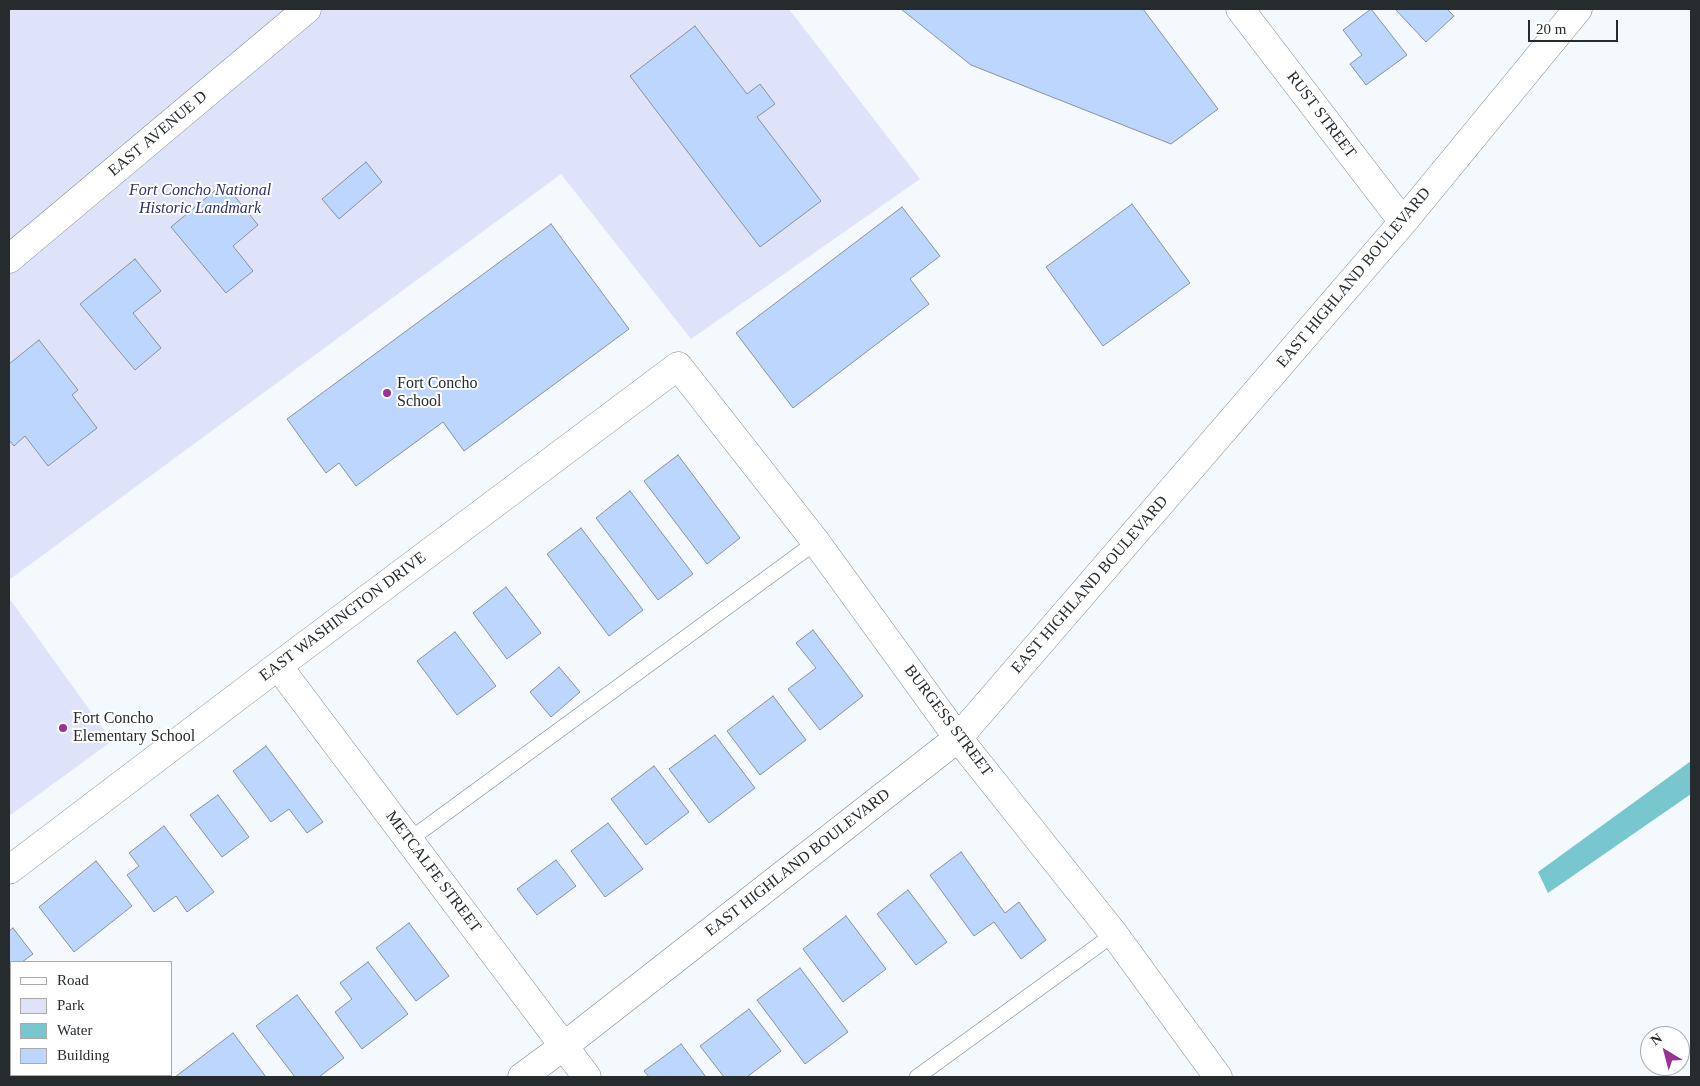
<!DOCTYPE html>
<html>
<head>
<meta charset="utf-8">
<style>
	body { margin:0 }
	#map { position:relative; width:1700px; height:1086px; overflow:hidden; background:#f3f9fd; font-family:"Times New Roman",serif }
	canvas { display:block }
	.frame { position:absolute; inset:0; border:10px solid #262b2e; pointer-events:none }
	.legend { position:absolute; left:10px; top:961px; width:162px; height:115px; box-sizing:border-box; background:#fff; border:1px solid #a8aaab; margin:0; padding:6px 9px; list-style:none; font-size:15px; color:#262b2e }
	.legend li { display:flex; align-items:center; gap:10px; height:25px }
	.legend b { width:25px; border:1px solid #a8aaab }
	.north { position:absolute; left:1640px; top:1026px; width:50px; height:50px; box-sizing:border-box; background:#fff; border:1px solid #a8aaab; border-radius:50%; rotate:323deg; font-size:14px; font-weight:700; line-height:20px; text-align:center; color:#262b2e }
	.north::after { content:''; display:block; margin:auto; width:18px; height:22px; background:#9a3194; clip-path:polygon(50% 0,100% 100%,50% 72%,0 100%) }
	.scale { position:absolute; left:1528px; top:20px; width:90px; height:22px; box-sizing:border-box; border:2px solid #262b2e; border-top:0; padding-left:6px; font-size:15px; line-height:18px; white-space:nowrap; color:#262b2e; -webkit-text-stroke:4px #fff; paint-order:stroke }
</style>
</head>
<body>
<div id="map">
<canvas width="1700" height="1086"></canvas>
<div class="frame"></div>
<ul class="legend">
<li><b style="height:6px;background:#fff"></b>Road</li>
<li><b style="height:14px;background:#dee3fa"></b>Park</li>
<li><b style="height:14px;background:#78c6ce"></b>Water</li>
<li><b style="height:14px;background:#bcd6fe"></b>Building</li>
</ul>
<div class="north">N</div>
<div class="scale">20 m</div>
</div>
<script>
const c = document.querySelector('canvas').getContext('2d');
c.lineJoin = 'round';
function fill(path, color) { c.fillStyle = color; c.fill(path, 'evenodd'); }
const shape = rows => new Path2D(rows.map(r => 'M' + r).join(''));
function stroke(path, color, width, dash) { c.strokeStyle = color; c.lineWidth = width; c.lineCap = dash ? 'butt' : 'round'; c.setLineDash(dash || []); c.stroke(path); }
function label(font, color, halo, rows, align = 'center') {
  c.font = font + ' "Times New Roman",serif'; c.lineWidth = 4; c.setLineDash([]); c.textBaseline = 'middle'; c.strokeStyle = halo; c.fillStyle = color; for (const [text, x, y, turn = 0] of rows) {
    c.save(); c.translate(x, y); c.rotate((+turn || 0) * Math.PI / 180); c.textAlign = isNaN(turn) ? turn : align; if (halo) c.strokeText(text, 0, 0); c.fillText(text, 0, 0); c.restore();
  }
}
fill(shape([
	[9,9,789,9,920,179,691,339,561,174,9,580],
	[9,598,112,741,9,816]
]), '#dee3fa');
fill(shape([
	[1691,761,1691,794,1548,893,1538,872]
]), '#78c6ce');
const building = shape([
	[901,9,1143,9,1218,109,1171,144,971,65,901,9],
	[1371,9,1407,55,1366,85,1350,64,1362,55,1343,30,1371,9],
	[1395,9,1447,9,1454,16,1426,42,1395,9],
	[695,26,747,94,760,84,775,104,757,117,821,201,760,247,630,76,695,26],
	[366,162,382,182,339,219,322,199,366,162],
	[224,183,258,225,233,246,253,271,226,293,171,227,224,183],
	[1132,204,1190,283,1103,346,1046,267,1132,204],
	[902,207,940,256,910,279,929,304,793,408,736,333,902,207],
	[551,224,629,329,464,451,443,422,356,486,339,463,326,473,287,419,551,224],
	[135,259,161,291,133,313,161,348,135,370,80,304,135,259],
	[39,340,78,390,72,395,97,428,48,466,25,436,14,446,9,440,9,364,39,340],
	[678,455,740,538,707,564,644,481,678,455],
	[630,491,693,574,658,600,596,518,630,491],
	[581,528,643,610,609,636,547,554,581,528],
	[506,587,541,633,507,659,473,613,506,587],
	[813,630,863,696,820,730,788,689,816,668,796,643,813,630],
	[455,632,496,686,457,715,417,661,455,632],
	[559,667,580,692,551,717,530,692,559,667],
	[773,696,806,740,760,775,727,731,773,696],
	[715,735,755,788,709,823,669,769,715,735],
	[266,746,323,822,307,833,289,809,271,822,233,771,266,746],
	[654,766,689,812,646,845,611,799,654,766],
	[218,795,249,837,222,857,190,815,218,795],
	[608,823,643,869,605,897,571,851,608,823],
	[164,826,214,892,187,912,176,896,154,912,127,875,139,866,129,853,164,826],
	[961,852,1005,913,1019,902,1046,940,1021,959,994,922,974,936,930,875,961,852],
	[556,860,576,886,537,915,517,889,556,860],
	[96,861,132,906,74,952,39,907,96,861],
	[908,890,947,942,916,965,877,914,908,890],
	[846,916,886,969,843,1002,803,949,846,916],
	[409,923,449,976,416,1001,376,948,409,923],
	[13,928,33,954,22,962,11,962,11,970,9,972,9,931,13,928],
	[368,962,408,1014,362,1049,335,1012,352,999,340,983,368,962],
	[800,968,848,1032,805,1064,757,1000,800,968],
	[297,995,344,1058,319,1077,295,1077,256,1026,297,995],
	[749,1009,781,1051,747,1077,724,1077,700,1046,749,1009],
	[233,1033,266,1077,175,1077,233,1033],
	[681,1044,706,1077,649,1077,644,1071,681,1044]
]);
fill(building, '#bcd6fe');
stroke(building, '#89919c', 1);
const lane = shape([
	[409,840,816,542],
	[917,1077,1114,934]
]);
const street = shape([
	[1240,9,1403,222],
	[9,259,307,9],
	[278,666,587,1077],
	[9,870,278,666,678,366,816,542,958,738,1114,934,1218,1077],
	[522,1077,564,1046,958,738,1403,222,1578,9]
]);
stroke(lane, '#7b8790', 16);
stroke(street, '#7b8790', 29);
stroke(lane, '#fff', 15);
stroke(street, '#fff', 28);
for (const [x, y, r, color] of [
	[387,393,5,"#9a3194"],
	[63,728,5,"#9a3194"]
]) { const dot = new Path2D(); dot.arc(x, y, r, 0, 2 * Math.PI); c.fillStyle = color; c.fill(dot); stroke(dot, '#fff', 2); }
label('16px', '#262b2e', '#fff', [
	["RUST STREET",1321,115,53],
	["EAST AVENUE D",158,134,-40],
	["EAST HIGHLAND BOULEVARD",1354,278,-50],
	["EAST HIGHLAND BOULEVARD",1090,585,-49],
	["EAST WASHINGTON DRIVE",343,617,-37],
	["BURGESS STREET",948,721,53],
	["EAST HIGHLAND BOULEVARD",798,863,-38],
	["METCALFE STREET",433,872,53]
]);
label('italic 16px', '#2d3171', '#fff', [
	["Fort Concho National",200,191],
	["Historic Landmark",200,209]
]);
label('16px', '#262b2e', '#fff', [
	["Fort Concho",397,384],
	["School",397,402],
	["Fort Concho",73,719],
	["Elementary School",73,737]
], 'left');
</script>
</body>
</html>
